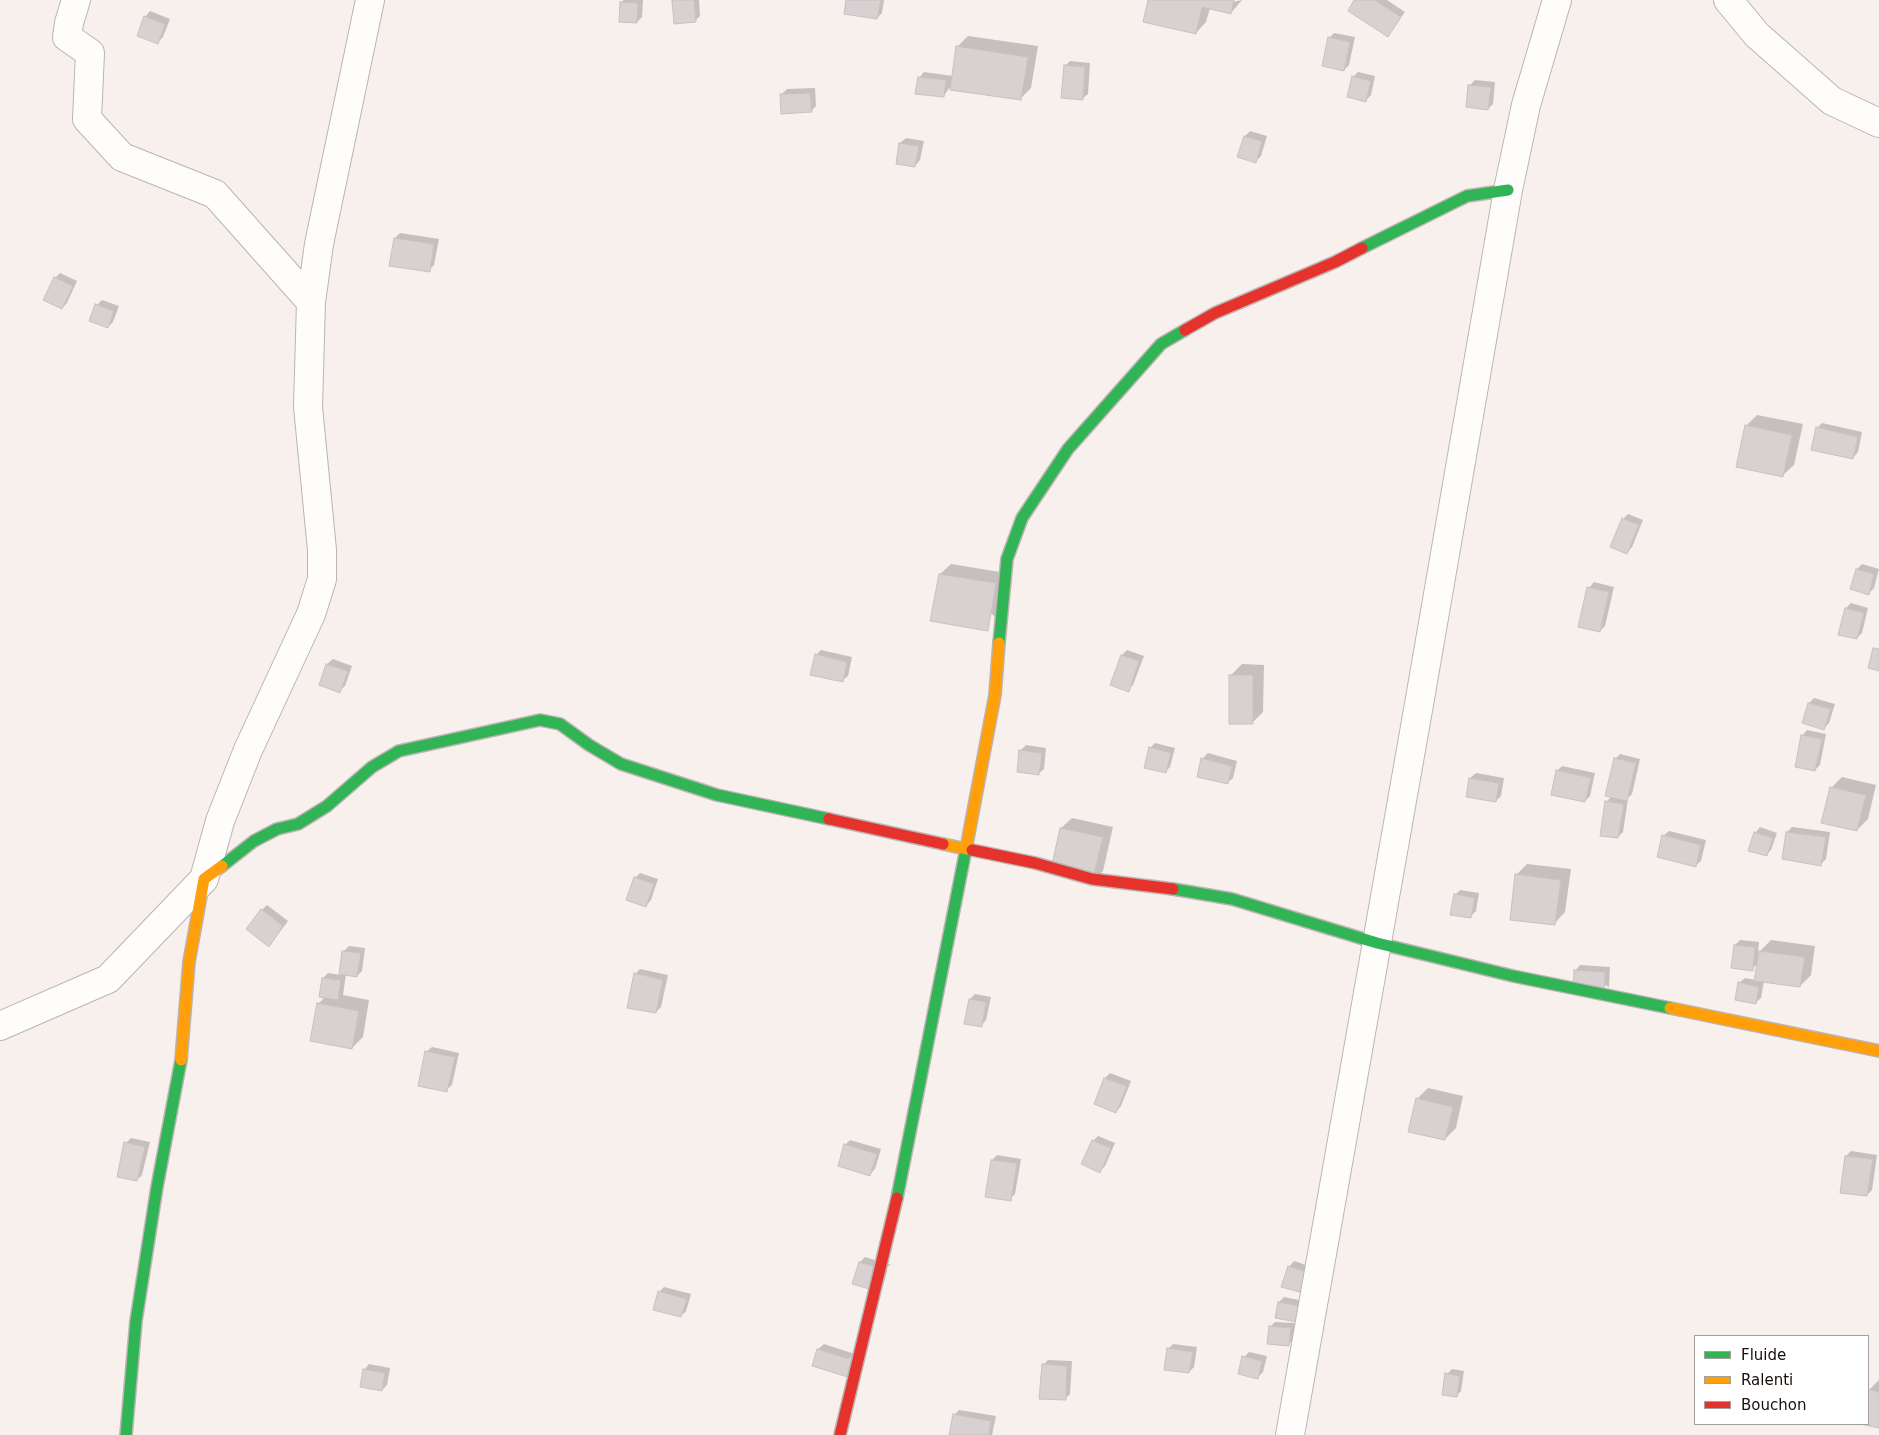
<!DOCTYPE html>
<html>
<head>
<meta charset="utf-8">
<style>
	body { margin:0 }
	#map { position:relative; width:1879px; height:1435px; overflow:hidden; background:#f7f0ed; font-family:"DejaVu Sans",sans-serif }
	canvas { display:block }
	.legend { position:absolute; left:1694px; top:1335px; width:175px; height:90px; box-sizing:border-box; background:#fff; border:1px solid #a39f9d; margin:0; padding:6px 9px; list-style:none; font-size:15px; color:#180e0a }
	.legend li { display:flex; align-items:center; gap:10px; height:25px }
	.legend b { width:25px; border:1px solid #a39f9d }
</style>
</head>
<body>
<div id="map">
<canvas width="1879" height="1435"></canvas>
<ul class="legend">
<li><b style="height:6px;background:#30b455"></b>Fluide</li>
<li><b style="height:6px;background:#ff9f0a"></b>Ralenti</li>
<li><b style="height:6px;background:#e5322d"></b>Bouchon</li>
</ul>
</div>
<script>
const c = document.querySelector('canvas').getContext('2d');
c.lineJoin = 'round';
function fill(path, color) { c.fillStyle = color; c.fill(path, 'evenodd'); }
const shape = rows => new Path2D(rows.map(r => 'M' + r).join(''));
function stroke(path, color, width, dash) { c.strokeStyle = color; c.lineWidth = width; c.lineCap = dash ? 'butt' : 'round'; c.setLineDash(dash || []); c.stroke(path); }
fill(shape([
	[624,0,643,0,642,17,637,22,621,2],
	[674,0,699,0,700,16,695,21],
	[848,0,884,0,882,13,877,18],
	[1149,0,1233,0,1233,2,1242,0,1231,13,1210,8,1206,22,1196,33],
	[1356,0,1387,0,1405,12,1388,35],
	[150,11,170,19,163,37,158,42,145,17],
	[1334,33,1355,37,1349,65,1344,70,1329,38],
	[968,36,1038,46,1031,88,1020,99,949,88,944,96,919,78,924,72,953,76,957,47],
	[1070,61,1090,63,1088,94,1082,99,1065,66],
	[1358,72,1375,76,1371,95,1365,101,1353,77],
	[1475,80,1495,82,1493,104,1488,109,1469,86],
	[815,88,816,106,811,111,781,95,787,89],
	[1250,131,1267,136,1261,156,1256,161,1239,156,1245,136],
	[906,138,924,141,920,160,915,166,900,143],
	[400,233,439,239,434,265,429,270,391,265,395,238],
	[60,273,77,281,67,303,62,308,55,278],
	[102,300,119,306,113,322,108,327,97,305],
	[1757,415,1803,424,1794,465,1783,475,1746,426],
	[1822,423,1862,432,1858,452,1853,458,1817,428],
	[1628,514,1643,520,1632,547,1627,553,1623,519],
	[951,564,1006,573,998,619,940,574],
	[1862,564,1879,569,1874,588,1869,593,1857,569],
	[1594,582,1614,587,1605,626,1600,631,1589,588],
	[1851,603,1868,608,1862,633,1857,638,1846,608],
	[821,650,852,657,848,676,842,681,816,655],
	[1127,650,1144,656,1133,685,1128,690,1122,655],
	[333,659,352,666,345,686,339,691,320,685,327,664],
	[1242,664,1264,665,1263,712,1252,723,1231,675],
	[1814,698,1835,704,1829,723,1824,728,1809,703],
	[1807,730,1826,734,1820,765,1815,770,1802,736],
	[1155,743,1175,748,1170,767,1165,772,1150,748],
	[1026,745,1046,748,1044,769,1038,774,1021,750],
	[1208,753,1237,761,1233,778,1227,783,1202,759],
	[1620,754,1640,759,1632,794,1627,799,1628,799,1623,832,1618,837,1606,802,1612,796,1615,759],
	[1562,766,1595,773,1590,796,1585,801,1557,771],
	[1476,773,1504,778,1501,796,1496,801,1467,796,1470,778],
	[1842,777,1876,785,1868,819,1857,830,1831,788],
	[1072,818,1113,827,1103,871,1092,882,1061,828],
	[1760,827,1777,833,1771,850,1766,855,1755,833],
	[1792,827,1830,832,1826,859,1821,864,1787,832],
	[1669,831,1706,840,1701,861,1695,866,1663,836],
	[1527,864,1571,869,1565,912,1555,923,1516,875],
	[640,873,658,879,651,900,646,906,635,878],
	[1460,890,1479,893,1476,911,1471,916,1455,895],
	[267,905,288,921,274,940,262,910],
	[1740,940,1759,942,1758,953,1771,940,1815,946,1811,975,1800,986,1764,981,1761,998,1755,1003,1739,983,1745,978,1756,980,1758,963,1752,969,1735,945],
	[349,946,365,948,362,971,357,976,346,974,343,995,369,1000,363,1037,352,1048,318,1004,325,997,323,978,328,973,341,975,344,951],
	[1580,965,1610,967,1609,987,1575,971],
	[640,969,668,975,661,1007,656,1012,635,974],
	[975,994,991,997,986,1020,981,1026,970,999],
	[432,1047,459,1053,452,1085,446,1090,426,1052],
	[1110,1073,1131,1081,1121,1106,1116,1112,1096,1104,1105,1078],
	[1428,1088,1463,1096,1456,1128,1445,1139,1417,1099],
	[1098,1136,1115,1143,1105,1166,1100,1171,1093,1141],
	[131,1138,150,1142,142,1175,137,1180,126,1143],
	[850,1140,881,1149,875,1169,870,1174,845,1145],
	[1851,1151,1877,1155,1872,1190,1867,1195,1846,1156],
	[997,1155,1021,1159,1015,1194,1010,1199,987,1196,992,1160],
	[865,1257,891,1265,853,1283,860,1262],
	[1294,1261,1318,1269,1306,1293,1289,1267],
	[664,1287,691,1294,686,1311,681,1316,659,1292],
	[1284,1297,1309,1302,1307,1316,1279,1302],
	[1275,1322,1295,1323,1294,1339,1289,1344,1270,1327],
	[824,1344,861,1356,813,1365,818,1349],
	[1173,1344,1197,1347,1194,1367,1189,1372,1168,1349],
	[1249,1352,1267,1356,1263,1372,1258,1377,1244,1357],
	[1048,1360,1072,1361,1070,1394,1065,1399,1043,1365],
	[369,1364,390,1368,387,1385,382,1390,364,1370],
	[1452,1369,1464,1371,1461,1391,1456,1396,1447,1374],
	[1879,1380,1879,1427,1866,1424,1868,1424,1869,1390],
	[959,1410,996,1416,992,1435,958,1435,954,1415]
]), '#0003');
const building = shape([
	[672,0,694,0,696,22,674,24,672,0],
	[846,0,881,0,877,19,844,14,846,0],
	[1148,0,1234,0,1231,14,1202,7,1196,34,1143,22,1148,0],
	[1354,0,1375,0,1401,17,1388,37,1348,11,1354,0],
	[620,2,638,3,637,23,619,22,620,2],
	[144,16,165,24,158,44,137,36,144,16],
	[1328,37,1350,42,1344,71,1322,66,1328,37],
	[956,46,1028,57,1021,100,950,90,956,46],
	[1064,65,1085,67,1083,100,1061,98,1064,65],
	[1352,76,1371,81,1366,102,1347,97,1352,76],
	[918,77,946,80,944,97,915,94,918,77],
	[1468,85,1491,87,1488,110,1466,107,1468,85],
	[810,93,812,112,781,114,780,94,810,93],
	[1244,136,1262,141,1256,163,1237,157,1244,136],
	[899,143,919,146,915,167,896,164,899,143],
	[394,238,434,244,430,272,389,266,394,238],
	[54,277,73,286,62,309,43,300,54,277],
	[95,304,114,311,108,328,89,321,95,304],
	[1745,425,1792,435,1783,477,1736,467,1745,425],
	[1816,427,1858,437,1853,459,1811,450,1816,427],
	[1622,518,1639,525,1627,554,1610,547,1622,518],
	[1856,569,1874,574,1869,595,1850,589,1856,569],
	[939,574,996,583,988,631,930,621,939,574],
	[1587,587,1609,592,1600,632,1578,627,1587,587],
	[1845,608,1864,613,1857,639,1838,635,1845,608],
	[1873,648,1879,649,1879,671,1868,668,1873,648],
	[815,654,847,662,843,682,810,675,815,654],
	[1121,655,1139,661,1129,692,1110,685,1121,655],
	[326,664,348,671,340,693,319,685,326,664],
	[1229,675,1253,675,1253,724,1229,724,1229,675],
	[1808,703,1831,709,1824,730,1802,723,1808,703],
	[1801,735,1822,739,1815,771,1795,767,1801,735],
	[1149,747,1171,753,1166,773,1144,768,1149,747],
	[1019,750,1042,753,1039,775,1017,772,1019,750],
	[1201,758,1232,766,1228,784,1197,777,1201,758],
	[1614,758,1636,763,1627,801,1605,796,1614,758],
	[1556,770,1591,778,1585,802,1551,795,1556,770],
	[1469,778,1499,783,1496,802,1466,797,1469,778],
	[1830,787,1866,795,1857,831,1821,823,1830,787],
	[1605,801,1624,804,1618,838,1600,836,1605,801],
	[1060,828,1103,837,1092,883,1050,874,1060,828],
	[1754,832,1773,838,1767,856,1748,851,1754,832],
	[1786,832,1826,837,1821,866,1782,859,1786,832],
	[1662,835,1701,845,1696,867,1657,857,1662,835],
	[1515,874,1561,880,1555,925,1510,920,1515,874],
	[634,877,654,884,646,907,626,900,634,877],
	[1454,894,1475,898,1471,918,1450,915,1454,894],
	[261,909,283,926,269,947,246,929,261,909],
	[1734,945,1755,947,1753,971,1731,968,1734,945],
	[342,951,361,953,357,977,339,974,342,951],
	[1759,951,1805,957,1800,987,1754,981,1759,951],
	[1574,970,1605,972,1604,993,1573,991,1574,970],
	[634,973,663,980,656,1013,627,1008,634,973],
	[322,978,341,980,338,1000,319,997,322,978],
	[1738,982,1759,987,1756,1004,1735,1000,1738,982],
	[969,999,986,1002,982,1027,964,1024,969,999],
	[317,1003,359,1011,352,1049,310,1041,317,1003],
	[425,1051,455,1057,447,1092,418,1086,425,1051],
	[1104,1078,1127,1086,1116,1113,1094,1104,1104,1078],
	[1416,1098,1453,1107,1445,1140,1408,1132,1416,1098],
	[1092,1140,1111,1148,1100,1173,1081,1164,1092,1140],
	[124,1142,145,1147,137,1181,117,1177,124,1142],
	[844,1144,877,1154,870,1176,838,1166,844,1144],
	[1845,1156,1873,1159,1867,1196,1840,1193,1845,1156],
	[991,1160,1017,1163,1011,1201,985,1197,991,1160],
	[859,1262,887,1270,880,1292,852,1284,859,1262],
	[1288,1266,1313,1274,1307,1294,1281,1287,1288,1266],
	[658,1291,687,1299,681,1317,653,1310,658,1291],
	[1278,1302,1305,1307,1302,1323,1275,1318,1278,1302],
	[1269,1326,1291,1328,1289,1346,1267,1344,1269,1326],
	[1167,1348,1193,1352,1189,1373,1164,1370,1167,1348],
	[817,1349,856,1361,851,1378,812,1366,817,1349],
	[1242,1356,1262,1361,1258,1379,1238,1374,1242,1356],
	[1042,1364,1067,1366,1066,1400,1039,1399,1042,1364],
	[363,1369,385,1373,382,1391,360,1387,363,1369],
	[1445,1373,1460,1376,1457,1397,1442,1395,1445,1373],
	[1868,1389,1879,1392,1879,1428,1860,1424,1868,1424,1868,1389],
	[953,1414,991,1421,989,1435,949,1435,953,1414]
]);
fill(building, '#d9d0d2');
stroke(building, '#c8c0c2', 1);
const street = shape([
	[76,0,69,23,67,37,90,53,87,119,122,157,215,194,311,302],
	[1728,0,1757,35,1832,101,1879,123],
	[0,1026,108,979,204,879,220,821,248,750,311,614,322,579,322,550,308,407,311,302,319,244,370,0],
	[1290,1435,1418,710,1508,190,1526,105,1557,0]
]);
const fast = shape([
	[1362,248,1467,196,1508,190],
	[999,643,1007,559,1022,518,1068,449,1161,344,1185,330],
	[222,866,254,841,277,829,298,824,327,806,372,767,399,751,540,720,560,724,589,745,621,764,717,795,829,819],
	[1173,889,1232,899,1377,943,1513,976,1670,1008],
	[897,1198,966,849,972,850],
	[126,1435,136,1321,157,1187,181,1060]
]);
const slow = shape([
	[943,844,966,849,995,695,999,643],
	[1670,1008,1879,1051],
	[181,1060,189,962,204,879,222,866]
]);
const jam = shape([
	[1185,330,1215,313,1335,262,1362,248],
	[829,819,943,844],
	[972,850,1035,863,1092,879,1173,889],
	[840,1435,897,1198]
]);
stroke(street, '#bcb4b0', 30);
stroke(fast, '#bcb4b0', 14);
stroke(slow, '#bcb4b0', 14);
stroke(jam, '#bcb4b0', 14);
stroke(street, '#fefdfc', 28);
stroke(fast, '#30b455', 11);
stroke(slow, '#ff9f0a', 11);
stroke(jam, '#e5322d', 11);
</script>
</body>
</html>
